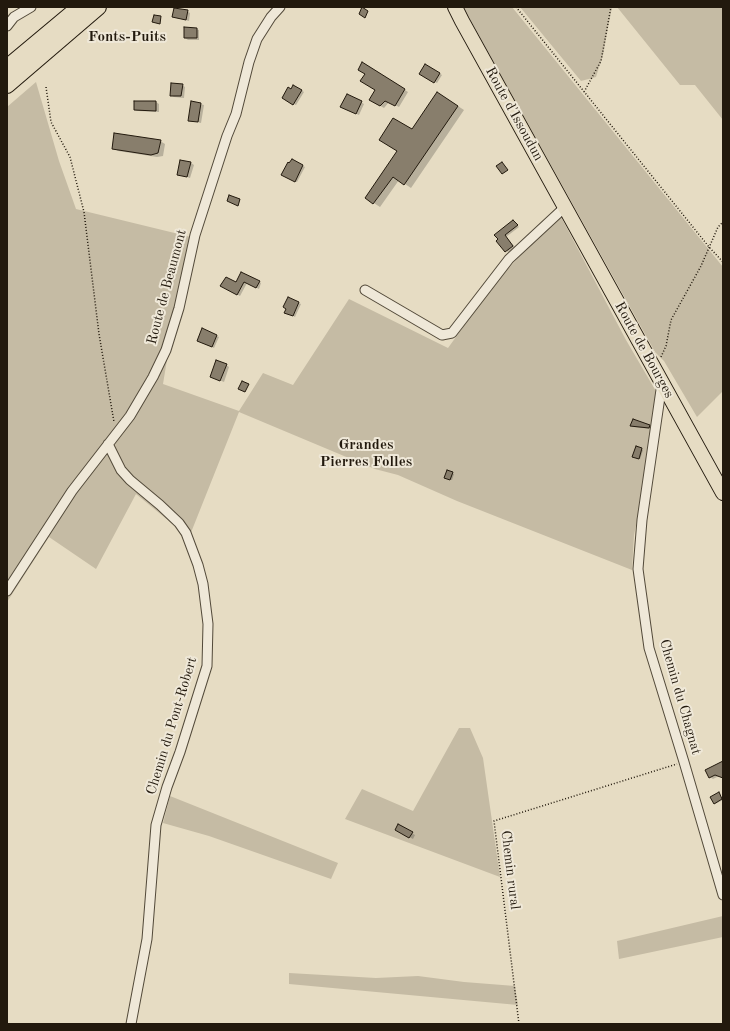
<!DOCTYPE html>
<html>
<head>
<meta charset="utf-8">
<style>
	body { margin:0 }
	#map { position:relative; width:730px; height:1031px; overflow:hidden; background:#e6dcc3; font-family:"Old Standard TT",serif }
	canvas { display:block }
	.frame { position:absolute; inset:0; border:8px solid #22190d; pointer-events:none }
</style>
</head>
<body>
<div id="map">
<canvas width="730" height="1031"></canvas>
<div class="frame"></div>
</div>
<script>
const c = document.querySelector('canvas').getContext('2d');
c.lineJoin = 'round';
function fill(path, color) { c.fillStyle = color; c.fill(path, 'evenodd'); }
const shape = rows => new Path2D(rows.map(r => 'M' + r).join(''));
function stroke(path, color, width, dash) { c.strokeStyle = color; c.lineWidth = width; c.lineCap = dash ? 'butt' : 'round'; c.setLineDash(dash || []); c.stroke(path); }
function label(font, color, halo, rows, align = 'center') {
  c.font = font + ' "Old Standard TT",serif'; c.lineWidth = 4; c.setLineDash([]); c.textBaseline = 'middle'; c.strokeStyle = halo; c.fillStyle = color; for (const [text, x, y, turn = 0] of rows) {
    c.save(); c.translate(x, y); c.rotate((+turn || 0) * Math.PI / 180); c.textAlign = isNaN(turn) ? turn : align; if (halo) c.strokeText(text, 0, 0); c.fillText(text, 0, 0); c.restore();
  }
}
fill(shape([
	[463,7,512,7,723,267,723,391,697,417,664,361,655,352],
	[520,7,612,7,603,55,596,77,581,81],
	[617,7,723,7,723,120,695,85,680,85],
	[36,82,59,161,76,209,191,237,176,305,163,384,239,411,263,373,293,385,349,299,448,348,497,280,560,215,626,340,657,393,642,496,634,535,632,570,457,501,398,475,375,469,239,412,190,535,175,526,136,494,96,569,49,537,7,602,7,107],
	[459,728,470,728,483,758,500,877,345,819,362,789,413,811],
	[170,796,338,863,331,879,209,836,163,823],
	[723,916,723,937,619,959,617,941],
	[289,973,376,978,418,976,464,982,515,986,518,1005,289,984]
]), '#c5bba4');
fill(shape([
	[187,11,190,13,189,21,173,17],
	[196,29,199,30,199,40,188,40,185,38],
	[363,64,408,92,399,107,389,102,384,108,370,100,376,90,366,74],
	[426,65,442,75,437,83,420,74],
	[182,85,185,87,184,98,174,97,171,95],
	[294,86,304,92,296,105,283,98,291,91],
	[347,95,364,104,359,115,345,109],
	[444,97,464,110,411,188,399,180,380,207,366,198,412,130],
	[156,102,159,104,159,112,138,111,135,110],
	[192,102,204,105,201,123,189,120],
	[160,141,165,144,163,156,157,157,118,151,113,148],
	[292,160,305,167,297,182,283,175],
	[191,163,194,165,190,178,178,174],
	[513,221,519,227,506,237,515,247,508,252,497,241],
	[242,273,261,283,259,289,247,283,240,296,222,286,236,283],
	[289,299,301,304,295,317,288,313],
	[202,329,219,337,214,348,201,342],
	[226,365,229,367,224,382,214,378],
	[631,426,649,426,653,428,652,429,634,427],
	[637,447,643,450,640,459,634,456],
	[448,471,454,474,452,480,445,478],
	[723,762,723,778,719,776,713,779,710,777],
	[719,793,723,800,715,804,714,803],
	[398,826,415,835,413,839,396,830]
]), '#0003');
const building = shape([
	[362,7,368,11,365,18,359,14,362,7],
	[174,8,188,10,186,20,172,17,174,8],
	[154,15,161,16,160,24,152,22,154,15],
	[184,27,197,28,197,38,184,38,184,27],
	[362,62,405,89,395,106,385,101,380,106,369,100,375,90,360,81,365,74,358,70,362,62],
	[425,64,440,73,434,83,419,74,425,64],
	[171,83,183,84,181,96,170,96,171,83],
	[293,85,302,90,293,105,282,98,288,87,291,89,293,85],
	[437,92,458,106,404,185,393,177,373,204,365,198,397,151,379,140,393,118,412,129,437,92],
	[347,94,362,101,356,114,340,107,347,94],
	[134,101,156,101,156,111,134,110,134,101],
	[191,101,201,103,198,122,188,121,191,101],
	[114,133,161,140,158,153,151,155,112,149,114,133],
	[292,159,303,165,295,182,281,175,288,162,289,163,292,159],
	[180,160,191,162,187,177,177,175,180,160],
	[502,162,508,170,502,174,496,166,502,162],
	[229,195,240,199,238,206,227,201,229,195],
	[513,220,518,225,505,235,513,246,505,252,496,241,498,239,494,235,513,220],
	[241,272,260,281,256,288,244,282,237,295,220,286,226,277,236,282,241,272],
	[288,297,299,302,293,316,284,313,286,309,283,307,288,297],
	[202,328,217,335,212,347,197,341,202,328],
	[216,360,227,364,220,381,210,377,216,360],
	[242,381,249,384,245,392,238,389,242,381],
	[633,419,650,425,649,428,630,426,633,419],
	[636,446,642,448,639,459,632,457,636,446],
	[447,470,453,472,450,480,444,478,447,470],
	[723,761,723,778,715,775,709,778,705,770,723,761],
	[719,792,722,799,714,804,710,797,719,792],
	[398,824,413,832,409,838,395,830,398,824]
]);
fill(building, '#887e6c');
stroke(building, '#22190d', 1);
const street = shape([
	[7,26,14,17,31,7],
	[365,290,442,335,452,333,509,259,565,207],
	[662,383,642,520,638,569,649,648,684,762,723,895],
	[108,444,121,470,130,480,160,505,179,523,186,533,198,565,203,584,208,624,207,666,180,752,167,787,156,825,147,939,131,1024],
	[7,591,72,491,130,416,153,377,166,350,179,308,195,235,227,136,236,114,249,62,257,39,271,17,280,7]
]);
const primary = shape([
	[455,7,462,21,723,493]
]);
const highway = shape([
	[7,68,80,7],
	[7,85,98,7]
]);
stroke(street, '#534a3a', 11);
stroke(primary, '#22190d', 16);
stroke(highway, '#22190d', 18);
stroke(shape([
	[516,7,709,247,723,262],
	[46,87,51,122,70,157,84,212,99,334,114,422],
	[584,92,601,61,611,7],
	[661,357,666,346,671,320,701,266,718,227,723,222],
	[519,1024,494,821,677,764]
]), '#22190d', 1.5, [1, 2]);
stroke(street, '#efe8d8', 9);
stroke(primary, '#e6dcc3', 14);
stroke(highway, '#e6dcc3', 16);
label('14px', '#22190d', '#efe8d8', [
	["Route d'Issoudun",514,114,61],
	["Route de Beaumont",167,287,-75],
	["Route de Bourges",644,350,61],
	["Chemin du Chagnat",680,697,74],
	["Chemin du Pont-Robert",172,726,-73],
	["Chemin rural",510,870,83]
]);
label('bold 15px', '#22190d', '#efe8d8', [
	["Fonts-Puits",127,37],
	["Grandes",366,445],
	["Pierres Folles",366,462]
]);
</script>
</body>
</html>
